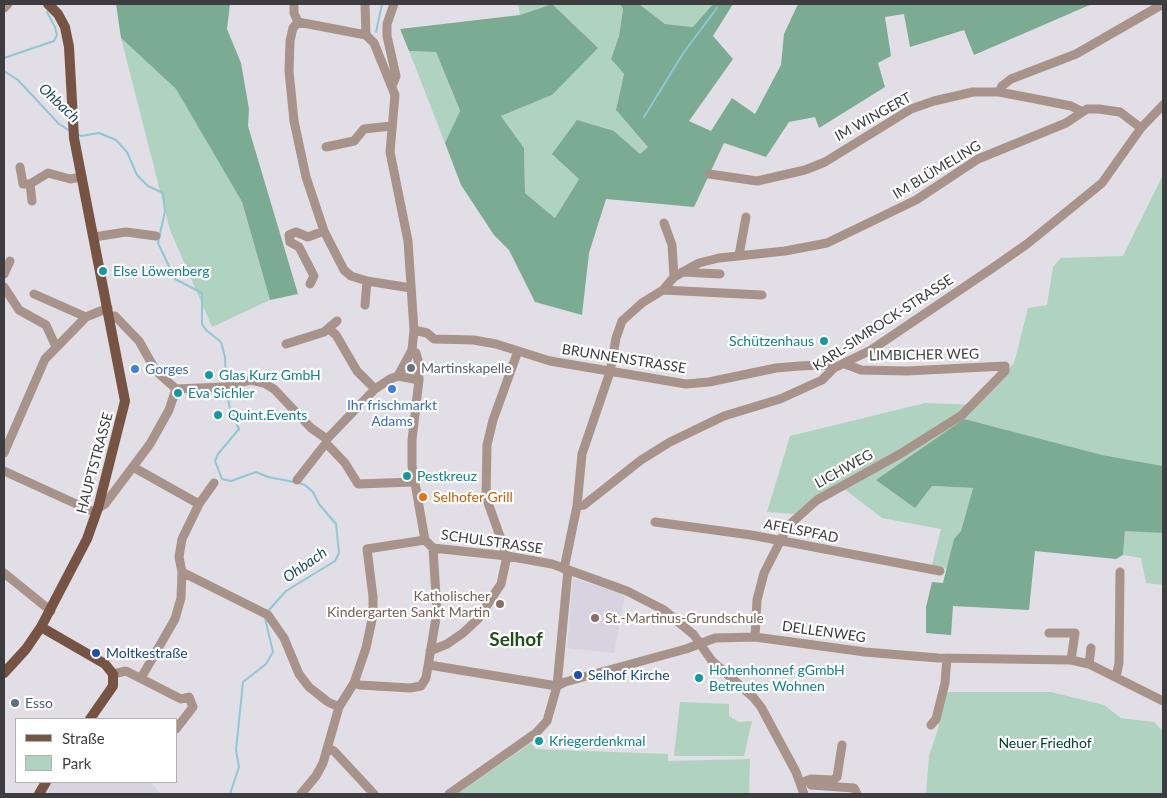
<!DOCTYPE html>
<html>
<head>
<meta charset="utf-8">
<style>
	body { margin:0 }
	#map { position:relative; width:1167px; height:798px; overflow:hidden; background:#e1dfe5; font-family:Lato,sans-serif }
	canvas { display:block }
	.frame { position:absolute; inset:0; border:5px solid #3d3c3e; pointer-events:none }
	.legend { position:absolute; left:15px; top:718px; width:162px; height:65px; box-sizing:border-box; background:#fff; border:1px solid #b1b1b2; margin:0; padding:6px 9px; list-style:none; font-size:15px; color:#3d3c3e }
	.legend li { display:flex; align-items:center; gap:10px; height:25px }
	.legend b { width:25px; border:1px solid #b1b1b2 }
</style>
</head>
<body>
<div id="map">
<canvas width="1167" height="798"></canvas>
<div class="frame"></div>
<ul class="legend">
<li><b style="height:6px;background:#765343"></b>Straße</li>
<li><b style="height:14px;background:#afd3c0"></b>Park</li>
</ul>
</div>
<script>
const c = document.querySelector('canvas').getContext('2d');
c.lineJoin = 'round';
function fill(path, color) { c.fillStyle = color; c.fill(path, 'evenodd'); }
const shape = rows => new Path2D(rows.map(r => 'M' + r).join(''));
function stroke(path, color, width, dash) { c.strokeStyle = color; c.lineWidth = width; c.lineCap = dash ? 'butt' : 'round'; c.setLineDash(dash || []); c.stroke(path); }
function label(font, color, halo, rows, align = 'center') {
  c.font = font + ' Lato,sans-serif'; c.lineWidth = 4.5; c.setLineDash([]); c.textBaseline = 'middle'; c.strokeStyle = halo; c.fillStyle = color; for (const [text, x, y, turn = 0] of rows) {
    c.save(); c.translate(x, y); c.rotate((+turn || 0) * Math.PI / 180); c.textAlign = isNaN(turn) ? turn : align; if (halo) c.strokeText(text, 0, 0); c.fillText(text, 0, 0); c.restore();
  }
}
fill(shape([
	[573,578,625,595,614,653,567,648],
	[51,782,151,782,160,794,43,794]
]), '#d7d3e0');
fill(shape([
	[518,4,620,4,623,9,619,36,611,59,624,74,616,110,648,147,640,154,614,131,579,179,555,218,525,193,524,148,501,116,552,95,552,4,520,15],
	[639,4,713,4,694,27,665,24],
	[121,38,176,89,242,202,270,300,212,327,170,230],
	[409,51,436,52,460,112,445,143],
	[1163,175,1163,466,1102,455,932,486,973,488,961,531,954,539,947,569,932,565,941,529,882,518,839,485,795,514,767,512,790,436,925,403,978,405,1014,363,1028,308,1047,305,1053,267,1061,258,1123,256],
	[1125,530,1163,533,1163,585,1146,583,1141,558,1123,555],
	[943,692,1051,692,1104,705,1121,718,1154,722,1163,731,1163,794,926,794,929,756,938,729],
	[680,702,729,704,729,716,739,722,752,721,744,756,674,756],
	[531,743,536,749,668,754,668,761,750,759,749,794,457,794]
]), '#afd3c0');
fill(shape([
	[116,4,230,4,227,29,241,63,249,109,248,126,298,294,270,300,242,202,176,89,121,38],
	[552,4,598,48,552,95,501,116,524,148,525,193,555,218,579,179,552,154,577,120,614,131,640,154,648,147,616,110,624,74,611,59,619,36,623,9,620,4,639,4,665,24,693,27,713,4,733,4,713,36,733,59,689,121,711,131,732,98,755,114,781,65,784,34,798,4,1092,4,974,55,964,30,910,47,904,14,885,17,891,56,878,63,885,87,819,128,815,117,789,122,766,157,724,143,694,207,606,199,589,253,582,315,535,302,509,250,494,235,461,185,445,143,460,111,436,52,409,51,400,29,520,15],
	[964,419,1102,455,1163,466,1163,533,1125,531,1123,555,1116,559,1035,551,1029,610,953,606,951,635,926,633,926,607,932,582,943,583,954,539,961,531,973,488,932,486,915,508,876,480]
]), '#7bab93');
stroke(shape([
	[376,32,382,4],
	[4,58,54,41,57,35,55,27,47,12],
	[4,71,18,80,59,124,70,131],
	[644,117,684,52,717,8],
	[77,134,81,136,99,133,116,140,127,152,137,175,148,186,163,193,165,211,158,243,175,279,202,293,202,324,206,330,221,342,225,357,226,384],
	[226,389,230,409,239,429,218,454,215,461,222,479,231,481,256,472,268,477,294,482],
	[268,611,286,591,335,561,339,553,336,524,319,504,313,492,305,485,299,483],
	[230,794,239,767,236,750,243,682,266,664,273,652,265,618]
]), '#8ec7d6', 2);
stroke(shape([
	[294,4,294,13,298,22,366,35],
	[365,4,366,35,374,43,395,95,390,152,408,241,414,330,412,350,416,353,418,360,419,380,412,440,412,466,425,540],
	[4,8,8,4],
	[298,22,293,28,290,41,289,71,294,121,306,177,324,231,344,270,351,276,367,281,411,288],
	[392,86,396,76,387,36,387,24,394,4],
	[999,92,1002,86,1011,79,1076,54,1163,4],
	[326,147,354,141,364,129,391,126],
	[20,167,23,184,30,184,48,173,70,179,82,177],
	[709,174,757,181,805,170,825,162,911,109,934,101,973,92,999,92,1041,100,1071,106,1081,111],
	[30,184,32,201],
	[664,223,672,245,674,277],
	[94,237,126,232,156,236],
	[739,255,746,217],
	[682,272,720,274],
	[4,274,10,261],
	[310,284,314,276,299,247,290,242,289,235,296,232,308,237,324,231],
	[4,287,19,310,46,325,56,347],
	[663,290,762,295],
	[34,294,86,317],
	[365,305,367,281],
	[110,316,115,316,139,341,156,371,176,389],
	[329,329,336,335,357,371,375,389],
	[414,330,427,333,434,339,474,340,496,344,550,361,686,384,709,382,776,368,799,366,824,365,834,368],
	[286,344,324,332,337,321],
	[398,376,412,350],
	[176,389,224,387,251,380,264,383,274,389,311,428,327,439],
	[327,439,375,389,390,379,398,376,419,380],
	[326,443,345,463,358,484,413,482],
	[4,453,45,359,86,317,108,308],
	[133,467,199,504,182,539,179,557,182,572,268,615,284,638,299,674,309,687,328,702,339,707],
	[4,471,96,513],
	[297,480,326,443,327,439],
	[199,504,214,483],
	[577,506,584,505,641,460,670,442,724,416,780,399,822,380,834,368,871,350,994,267,1027,244,1102,183,1141,128,1163,105],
	[98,508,105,504,150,444,169,410,176,389],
	[655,522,751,535,940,571],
	[425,540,433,548,507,556,552,564,627,591,664,610,694,635,712,661,753,697,761,707,796,772,804,794],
	[564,569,577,506,582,454,610,372,616,338,622,321,642,303,663,290,674,277,699,263,719,258,785,251,827,243,916,200,978,159,1066,123,1087,109,1099,109,1120,112,1141,128],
	[4,573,51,611],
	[1049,633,1075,633,1071,660],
	[755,637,757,600,764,573,788,526,817,500,900,454,962,415,1005,371,1005,366,907,371,861,370,845,364],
	[430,651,447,644,463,633,478,619,501,584,507,556,486,497,487,445,493,420,518,351],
	[1089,664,1091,648],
	[429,665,557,686,565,682,686,649,715,638,755,637,865,652,938,658,1071,660,1089,664,1163,701],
	[113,674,126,671,181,699,189,697,193,707,176,729],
	[1116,677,1119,663,1120,572],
	[141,678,175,619,181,598,182,572],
	[354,683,360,685,410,688,421,686,426,678,437,612,433,548],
	[931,725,936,719,945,683,947,658],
	[328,748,334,751,374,794],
	[801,783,811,779,833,780,837,777,842,745],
	[811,785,854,788,857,794],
	[301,794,316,776,323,763,339,707,354,683,366,648,373,615,373,597,367,549,425,540],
	[449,794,536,733,547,721,557,686,568,570]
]), '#a7938a', 9);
stroke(shape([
	[41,627,105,664,113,674,113,686,90,719],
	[4,673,26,649,41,627,87,539,98,508,125,401,74,138,69,47,65,27,58,14,48,4],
	[39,794,46,782]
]), '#765343', 10);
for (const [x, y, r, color] of [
	[103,271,5,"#0f9aa8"],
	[824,341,5,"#0f9aa8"],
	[411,368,5,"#6b7280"],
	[135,369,5,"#3f7fe0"],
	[209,375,5,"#0f9aa8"],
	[392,389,5,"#3f7fe0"],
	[178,393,5,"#0f9aa8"],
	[218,415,5,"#0f9aa8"],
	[407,476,5,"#0f9aa8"],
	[423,497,5,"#e8710a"],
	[500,604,5,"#8d6e63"],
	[595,618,5,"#8d6e63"],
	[96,653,5,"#1a4fb4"],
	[578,675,5,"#1a4fb4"],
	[699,678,5,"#0f9aa8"],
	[15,703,5,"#5c6f8a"],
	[539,741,5,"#0f9aa8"]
]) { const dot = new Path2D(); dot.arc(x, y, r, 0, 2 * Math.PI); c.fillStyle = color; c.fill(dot); stroke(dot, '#fff', 2); }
label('14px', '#3d3c3e', '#fff', [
	["IM WINGERT",873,117,-29],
	["IM BLÜMELING",937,170,-31],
	["KARL-SIMROCK-STRASSE",883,323,-33],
	["LIMBICHER WEG",924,355,-1],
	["BRUNNENSTRASSE",624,359,9],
	["HAUPTSTRASSE",95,463,-75],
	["LICHWEG",844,469,-29],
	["AFELSPFAD",801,531,11],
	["SCHULSTRASSE",492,542,8],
	["DELLENWEG",824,632,8]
]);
label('14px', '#0d838f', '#fff', [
	["Else Löwenberg",113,271],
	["Schützenhaus",814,341,"right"],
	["Glas Kurz GmbH",219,375],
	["Eva Sichler",188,393],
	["Quint.Events",228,415],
	["Pestkreuz",417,476],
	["Hohenhonnef gGmbH",709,670],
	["Betreutes Wohnen",709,686],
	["Kriegerdenkmal",549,741]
], 'left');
label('14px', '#5b616d', '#fff', [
	["Martinskapelle",421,368]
], 'left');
label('14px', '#366cbe', '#fff', [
	["Gorges",145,369],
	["Ihr frischmarkt",392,405,"center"],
	["Adams",392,421,"center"]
], 'left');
label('14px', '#c56008', '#fff', [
	["Selhofer Grill",433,497]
], 'left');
label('14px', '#785e54', '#fff', [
	["Katholischer",490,596],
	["Kindergarten Sankt Martin",490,612],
	["St.-Martinus-Grundschule",605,618,"left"]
], 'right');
label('14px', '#164399', '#fff', [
	["Moltkestraße",106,653],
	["Selhof Kirche",588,675]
], 'left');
label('14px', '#4e5e75', '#fff', [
	["Esso",25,703]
], 'left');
label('14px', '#01442c', '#fff', [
	["Neuer Friedhof",1045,743]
]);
label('italic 15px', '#20515d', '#fff', [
	["Ohbach",59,103,43],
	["Ohbach",305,565,-35]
]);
label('bold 19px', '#204f17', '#fff', [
	["Selhof",516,640]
]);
</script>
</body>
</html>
